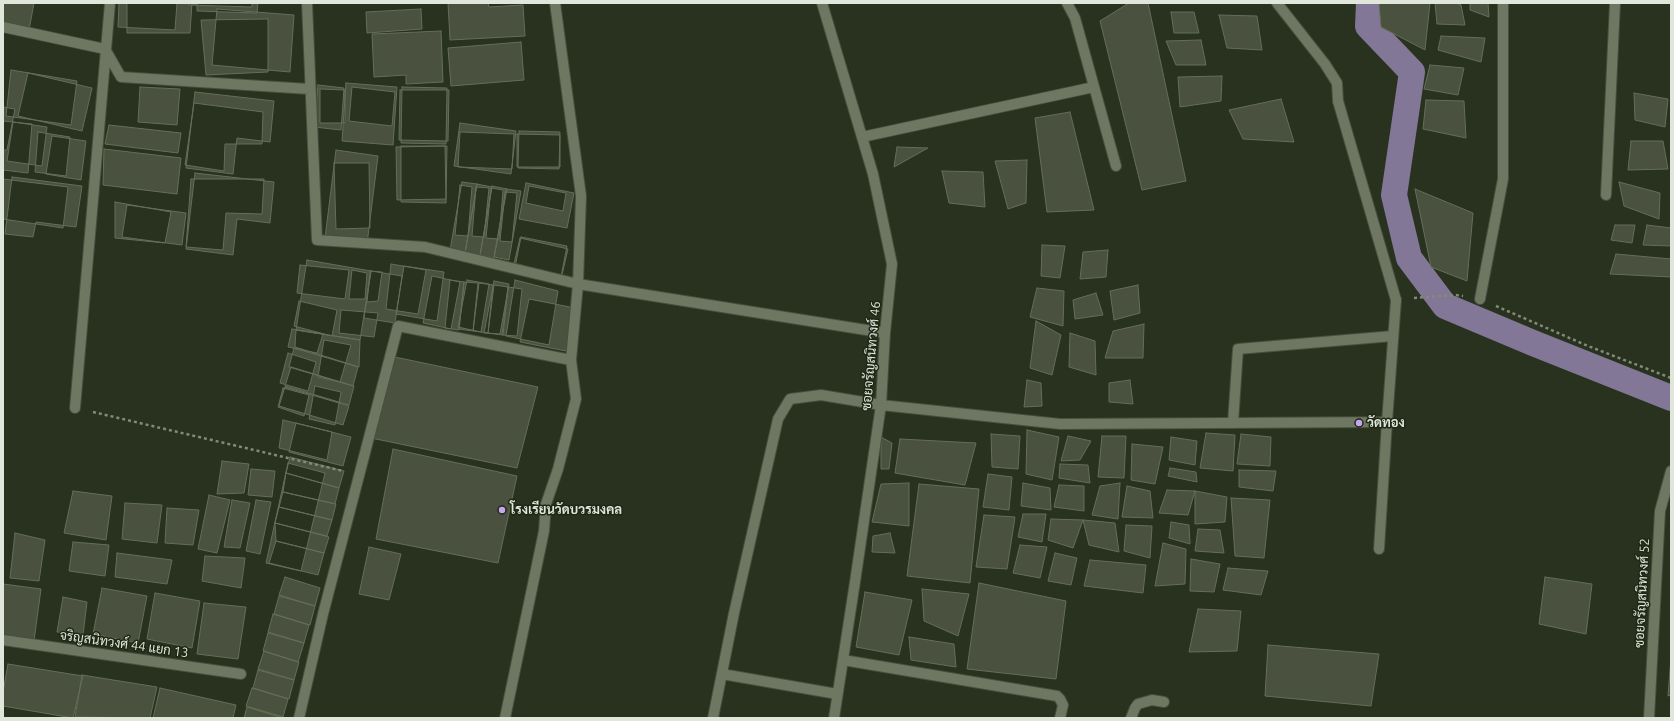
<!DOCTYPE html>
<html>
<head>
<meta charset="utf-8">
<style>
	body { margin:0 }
	#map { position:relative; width:1674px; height:721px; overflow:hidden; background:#29311f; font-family:Ubuntu,sans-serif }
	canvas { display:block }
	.frame { position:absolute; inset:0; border:4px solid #e0e6da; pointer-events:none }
</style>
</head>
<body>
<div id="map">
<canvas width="1674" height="721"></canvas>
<div class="frame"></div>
</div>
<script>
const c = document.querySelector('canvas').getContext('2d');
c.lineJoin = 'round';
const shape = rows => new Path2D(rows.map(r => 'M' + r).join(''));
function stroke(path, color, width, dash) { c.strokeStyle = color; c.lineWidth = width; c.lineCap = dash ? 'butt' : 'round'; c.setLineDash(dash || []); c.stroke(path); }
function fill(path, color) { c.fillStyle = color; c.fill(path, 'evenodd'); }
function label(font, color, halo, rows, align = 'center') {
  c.font = font + ' Ubuntu,Sarabun,sans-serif'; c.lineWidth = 3; c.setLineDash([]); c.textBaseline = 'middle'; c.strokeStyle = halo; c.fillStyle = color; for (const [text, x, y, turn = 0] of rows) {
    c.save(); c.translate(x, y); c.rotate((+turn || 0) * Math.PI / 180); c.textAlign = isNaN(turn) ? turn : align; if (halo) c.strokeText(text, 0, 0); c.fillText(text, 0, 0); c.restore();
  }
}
stroke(shape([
	[1369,3,1368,26,1412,72,1394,195,1409,258,1445,306,1533,343,1671,398]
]), '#827796', 26);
const building = shape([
	[3,3,34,3,29,30,3,25,3,3],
	[119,3,177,3,175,30,118,27,119,3],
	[127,3,192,3,190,33,127,33,127,3],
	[188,3,252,3,252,7,189,5,188,3],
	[197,3,258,3,257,13,197,11,197,3],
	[448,3,488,3,489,7,523,5,525,36,450,40,448,3],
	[1129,3,1148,3,1186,181,1142,190,1100,21,1129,3],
	[1379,3,1430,3,1425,50,1381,27,1379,3],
	[1435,3,1456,3,1461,5,1465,25,1437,24,1435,3],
	[1470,3,1488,3,1489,17,1470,10,1470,3],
	[217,9,294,15,290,72,212,65,217,9],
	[421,9,422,29,367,33,366,12,421,9],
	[1171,12,1194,12,1199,33,1174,33,1171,12],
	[1219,15,1257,16,1262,50,1227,48,1219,15],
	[268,19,268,72,206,75,201,20,268,19],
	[441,31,443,82,406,84,406,75,374,77,372,34,441,31],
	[1441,36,1485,38,1481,62,1438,50,1441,36],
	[1201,40,1206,65,1176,65,1166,41,1201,40],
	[521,42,524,80,451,86,448,48,521,42],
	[1430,65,1464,68,1458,95,1424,89,1430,65],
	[11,70,77,81,71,125,6,116,11,70],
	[28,73,92,88,82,131,18,116,28,73],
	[1222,76,1221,101,1180,107,1178,77,1222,76],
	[346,83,397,87,393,145,342,141,346,83],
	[318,85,344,88,341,130,314,127,318,85],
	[140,87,180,89,177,125,138,122,140,87],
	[352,87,395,92,392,126,349,121,352,87],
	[402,87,447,88,446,144,401,143,402,87],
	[320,89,345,90,345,123,320,123,320,89],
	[400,90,449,90,448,141,399,140,400,90],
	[195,92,274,101,270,142,237,138,233,174,186,168,195,92],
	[1634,93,1668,99,1665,127,1635,120,1634,93],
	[1281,99,1294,142,1243,139,1229,110,1281,99],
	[1426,100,1464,101,1466,138,1423,129,1426,100],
	[194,103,263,112,262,144,225,144,224,171,185,165,194,103],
	[3,107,15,109,7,150,3,150,3,107],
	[1070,112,1094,210,1047,212,1035,118,1070,112],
	[3,121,32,124,28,173,3,170,3,121],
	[13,122,47,127,42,166,7,161,13,122],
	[460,123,516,131,511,174,454,166,460,123],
	[109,125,181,133,178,153,105,144,109,125],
	[519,131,560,132,559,169,518,168,519,131],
	[38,132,70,137,66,176,35,172,38,132],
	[460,132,514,134,512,169,458,167,460,132],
	[517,134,560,135,560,167,517,167,517,134],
	[52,136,86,141,81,180,46,174,52,136],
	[1631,141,1663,141,1668,169,1628,170,1631,141],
	[401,146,447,146,446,203,401,202,401,146],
	[445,146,446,199,397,200,396,147,445,146],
	[897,147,928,148,894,167,897,147],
	[104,149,181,158,177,194,103,185,104,149],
	[336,150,378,156,367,244,325,238,336,150],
	[1027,160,1026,203,1008,209,995,161,1027,160],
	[334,163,369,163,370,228,336,229,334,163],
	[942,171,983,172,985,207,949,203,942,171],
	[195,173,274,182,270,223,237,219,233,255,186,249,195,173],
	[12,177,82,186,76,227,36,222,33,237,5,234,12,177],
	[3,179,68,187,63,228,3,219,3,179],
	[191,179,264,179,262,214,226,213,223,250,186,247,191,179],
	[462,182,477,184,465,253,450,250,462,182],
	[1619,182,1660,193,1659,219,1624,206,1619,182],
	[526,183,574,193,567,228,519,219,526,183],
	[477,184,492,187,480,256,465,253,477,184],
	[460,185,472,187,468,236,455,235,460,185],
	[492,186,507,189,494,258,480,255,492,186],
	[529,186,566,193,563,211,526,203,529,186],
	[476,187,489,188,484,237,472,236,476,187],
	[491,188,503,190,499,239,486,238,491,188],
	[506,189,521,191,509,260,494,257,506,189],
	[1415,189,1473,213,1467,281,1431,267,1415,189],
	[505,192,517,193,512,242,500,241,505,192],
	[115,202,171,212,165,243,115,238,115,202],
	[127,205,186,213,182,245,122,237,127,205],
	[1615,225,1635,225,1632,243,1611,240,1615,225],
	[1647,225,1671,228,1671,246,1643,245,1647,225],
	[521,237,567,246,561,277,515,267,521,237],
	[520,238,568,249,561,279,513,268,520,238],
	[1042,245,1065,246,1060,278,1041,276,1042,245],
	[1108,250,1106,277,1080,279,1083,252,1108,250],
	[1616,254,1671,259,1671,277,1610,274,1616,254],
	[307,260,371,271,360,340,296,330,307,260],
	[391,264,426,270,418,314,386,309,391,264],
	[300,265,349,270,345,299,297,293,300,265],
	[404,266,444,272,437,321,396,314,404,266],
	[352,270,367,273,365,299,349,299,352,270],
	[370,271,382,272,378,301,367,302,370,271],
	[371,271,402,276,395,323,364,318,371,271],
	[432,276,460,282,451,329,423,323,432,276],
	[450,280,464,282,459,330,445,328,450,280],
	[467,280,489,284,481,332,458,327,467,280],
	[515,280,558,291,549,345,506,336,515,280],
	[494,281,509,284,500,334,484,333,494,281],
	[464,282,478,283,473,331,459,329,464,282],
	[479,283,493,285,488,333,473,331,479,283],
	[494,285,508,287,503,335,488,333,494,285],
	[1138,285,1140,313,1114,320,1110,291,1138,285],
	[508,287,522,289,517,336,502,335,508,287],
	[1037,288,1064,291,1063,326,1030,317,1037,288],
	[1096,293,1103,315,1075,319,1073,300,1096,293],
	[529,299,575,308,566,351,520,342,529,299],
	[299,301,337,310,332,336,294,326,299,301],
	[341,310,378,313,374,337,339,333,341,310],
	[1036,321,1061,335,1052,375,1030,368,1036,321],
	[1144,324,1143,358,1105,358,1113,331,1144,324],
	[292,329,323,334,317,353,288,347,292,329],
	[296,330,360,340,359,367,295,347,296,330],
	[1070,333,1095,341,1096,375,1069,367,1070,333],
	[324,340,351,345,340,382,318,377,324,340],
	[294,348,358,367,353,386,289,367,294,348],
	[288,353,316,362,308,391,280,383,288,353],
	[390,356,538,387,517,468,371,438,390,356],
	[291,367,354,386,349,405,285,386,291,367],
	[1027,380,1041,383,1042,406,1024,407,1027,380],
	[1130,380,1133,404,1109,402,1109,383,1130,380],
	[315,386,341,392,335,425,309,419,315,386],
	[285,387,349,406,343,425,279,406,285,387],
	[283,388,309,395,304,416,278,407,283,388],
	[283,420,332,432,327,460,279,448,283,420],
	[296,423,351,437,343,466,289,452,296,423],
	[1027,430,1059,437,1052,480,1026,474,1027,430],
	[1206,433,1235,435,1233,471,1200,468,1206,433],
	[991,434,1020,436,1018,469,992,467,991,434],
	[1241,434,1271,437,1270,466,1237,464,1241,434],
	[1068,436,1091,441,1080,460,1061,461,1068,436],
	[1102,436,1126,436,1124,478,1098,477,1102,436],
	[881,437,892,443,889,469,881,469,881,437],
	[1171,437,1197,441,1195,465,1169,460,1171,437],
	[900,439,976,443,965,485,895,473,900,439],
	[1132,444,1163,447,1155,484,1131,480,1132,444],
	[393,449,517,476,498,563,376,539,393,449],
	[290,457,344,471,339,488,286,473,290,457],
	[222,461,249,464,244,493,217,494,222,461],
	[288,463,325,473,301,571,266,563,288,463],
	[1060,464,1088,465,1090,483,1059,478,1060,464],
	[1170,468,1196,472,1197,482,1168,476,1170,468],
	[251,469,275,471,272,497,248,495,251,469],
	[1239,470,1276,471,1273,491,1239,487,1239,470],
	[286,473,339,488,335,504,283,492,286,473],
	[988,474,1012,477,1009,510,983,507,988,474],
	[909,483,909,526,872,522,881,484,909,483],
	[1023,483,1050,488,1051,510,1021,506,1023,483],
	[1120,483,1118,519,1092,515,1100,486,1120,483],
	[919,484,979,489,970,583,907,576,919,484],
	[1059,485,1084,486,1084,511,1054,507,1059,485],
	[1127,486,1150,491,1153,518,1122,517,1127,486],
	[1167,490,1195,491,1188,515,1159,513,1167,490],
	[73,491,112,496,106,540,64,533,73,491],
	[1195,491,1227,497,1225,522,1195,524,1195,491],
	[283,492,336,504,332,520,279,507,283,492],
	[209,495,230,500,217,553,198,549,209,495],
	[1231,498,1270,500,1264,558,1235,556,1231,498],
	[232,500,250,503,240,548,224,547,232,500],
	[256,500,271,502,260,554,246,551,256,500],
	[125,503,162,505,157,543,122,539,125,503],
	[279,507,332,520,327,536,275,523,279,507],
	[167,508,199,510,193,545,165,543,167,508],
	[1023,514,1046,514,1042,542,1018,537,1023,514],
	[984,515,1015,517,1007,569,976,567,984,515],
	[1051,519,1083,520,1073,548,1048,540,1051,519],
	[1083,520,1115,523,1119,552,1089,545,1083,520],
	[1171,522,1189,525,1190,544,1169,538,1171,522],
	[275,523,329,537,324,553,276,541,275,523],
	[1126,525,1152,526,1150,558,1124,551,1126,525],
	[1198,529,1220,530,1224,553,1195,551,1198,529],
	[15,533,45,540,39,581,10,578,15,533],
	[890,533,895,553,872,552,873,536,890,533],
	[276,541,324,553,318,575,269,563,276,541],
	[73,542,109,545,105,576,69,571,73,542],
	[1163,543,1186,549,1185,584,1155,586,1163,543],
	[1020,545,1047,547,1040,578,1013,573,1020,545],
	[369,547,401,554,389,600,359,594,369,547],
	[117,553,172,560,167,584,115,577,117,553],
	[1055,553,1077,558,1071,585,1048,581,1055,553],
	[205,556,245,558,241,588,202,581,205,556],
	[1191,559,1220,564,1214,592,1190,591,1191,559],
	[1090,560,1146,565,1143,593,1084,586,1090,560],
	[1228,568,1268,571,1261,595,1223,590,1228,568],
	[285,577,320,588,315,606,279,595,285,577],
	[1545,577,1592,584,1586,634,1539,624,1545,577],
	[979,583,1066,601,1056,679,967,669,979,583],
	[3,584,41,589,34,641,3,637,3,584],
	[102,588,147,596,138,643,93,634,102,588],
	[922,589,969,594,958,636,924,621,922,589],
	[865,592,912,600,899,655,856,647,865,592],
	[155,593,200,601,192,648,147,639,155,593],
	[279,596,315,606,310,625,274,614,279,596],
	[63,597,87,602,83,635,57,632,63,597],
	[204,603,246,607,238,659,197,654,204,603],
	[1198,609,1241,611,1237,651,1189,652,1198,609],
	[273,614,309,625,304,643,268,632,273,614],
	[268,633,304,643,298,662,263,651,268,633],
	[909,637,954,644,956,667,911,660,909,637],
	[1268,645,1379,654,1371,706,1265,696,1268,645],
	[264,651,299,662,294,680,258,669,264,651],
	[1671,657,1671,695,1668,696,1671,657],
	[8,664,83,676,73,718,3,706,3,692,8,664],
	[258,670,294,680,289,699,253,688,258,670],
	[82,675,157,687,150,718,75,717,82,675],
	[160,688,236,705,233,718,153,718,160,688],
	[252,688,288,699,283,717,246,706,252,688],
	[247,707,283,718,244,718,247,707]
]);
fill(building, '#4a523f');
stroke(building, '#646e59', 1);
const lane = shape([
	[1338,101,1396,300],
	[1606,195,1615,3],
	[1233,423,1238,349,1393,336],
	[1379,549,1387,422],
	[505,718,544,531,546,504,558,469,576,399,571,360],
	[1131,718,1135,708,1138,704,1152,700,1164,702]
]);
const street = shape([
	[307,3,317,240,425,247,578,284,885,333],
	[822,3,873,174,892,264,885,333,881,405,855,582,834,718],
	[1067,3,1075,18,1116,166],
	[1277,3,1325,64,1337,83,1338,101],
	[3,27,105,49,121,77,309,89],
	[862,137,1094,87],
	[1480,299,1503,179,1503,3],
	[75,408,110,3],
	[3,640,241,674],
	[843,660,1057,696,1060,699,1063,705,1060,718],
	[722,674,837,694],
	[299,718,323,614,398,326,571,360,578,284,581,196,555,3],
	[713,718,734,613,778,419,790,399,821,395,881,405,1060,424,1387,422,1396,300],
	[1649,718,1660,511,1671,471]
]);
stroke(lane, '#484e3f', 12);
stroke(street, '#484e3f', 12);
stroke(shape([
	[1414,298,1456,295,1463,296],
	[1496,306,1588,346,1671,378],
	[93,412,343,471]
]), '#838a7b', 2.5, [3, 3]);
stroke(lane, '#6d7762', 10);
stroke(street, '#6d7762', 10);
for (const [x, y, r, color] of [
	[1359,423,4,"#c4a7f1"],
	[502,510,4,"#c4a7f1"]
]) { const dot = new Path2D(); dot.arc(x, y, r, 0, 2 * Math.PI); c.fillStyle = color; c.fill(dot); stroke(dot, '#1f2715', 1.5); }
label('13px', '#e0e6da', '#1f2715', [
	["ซอยจรัญสนิทวงศ์ 46",871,356,-85],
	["ซอยจรัญสนิทวงศ์ 52",1642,593,-87],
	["จริญสนิทวงศ์ 44 แยก 13",124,644,8]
]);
label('bold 13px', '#e0e6da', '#1f2715', [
	["วัดทอง",1367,423],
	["โรงเรียนวัดบวรมงคล",510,510]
], 'left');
</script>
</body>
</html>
